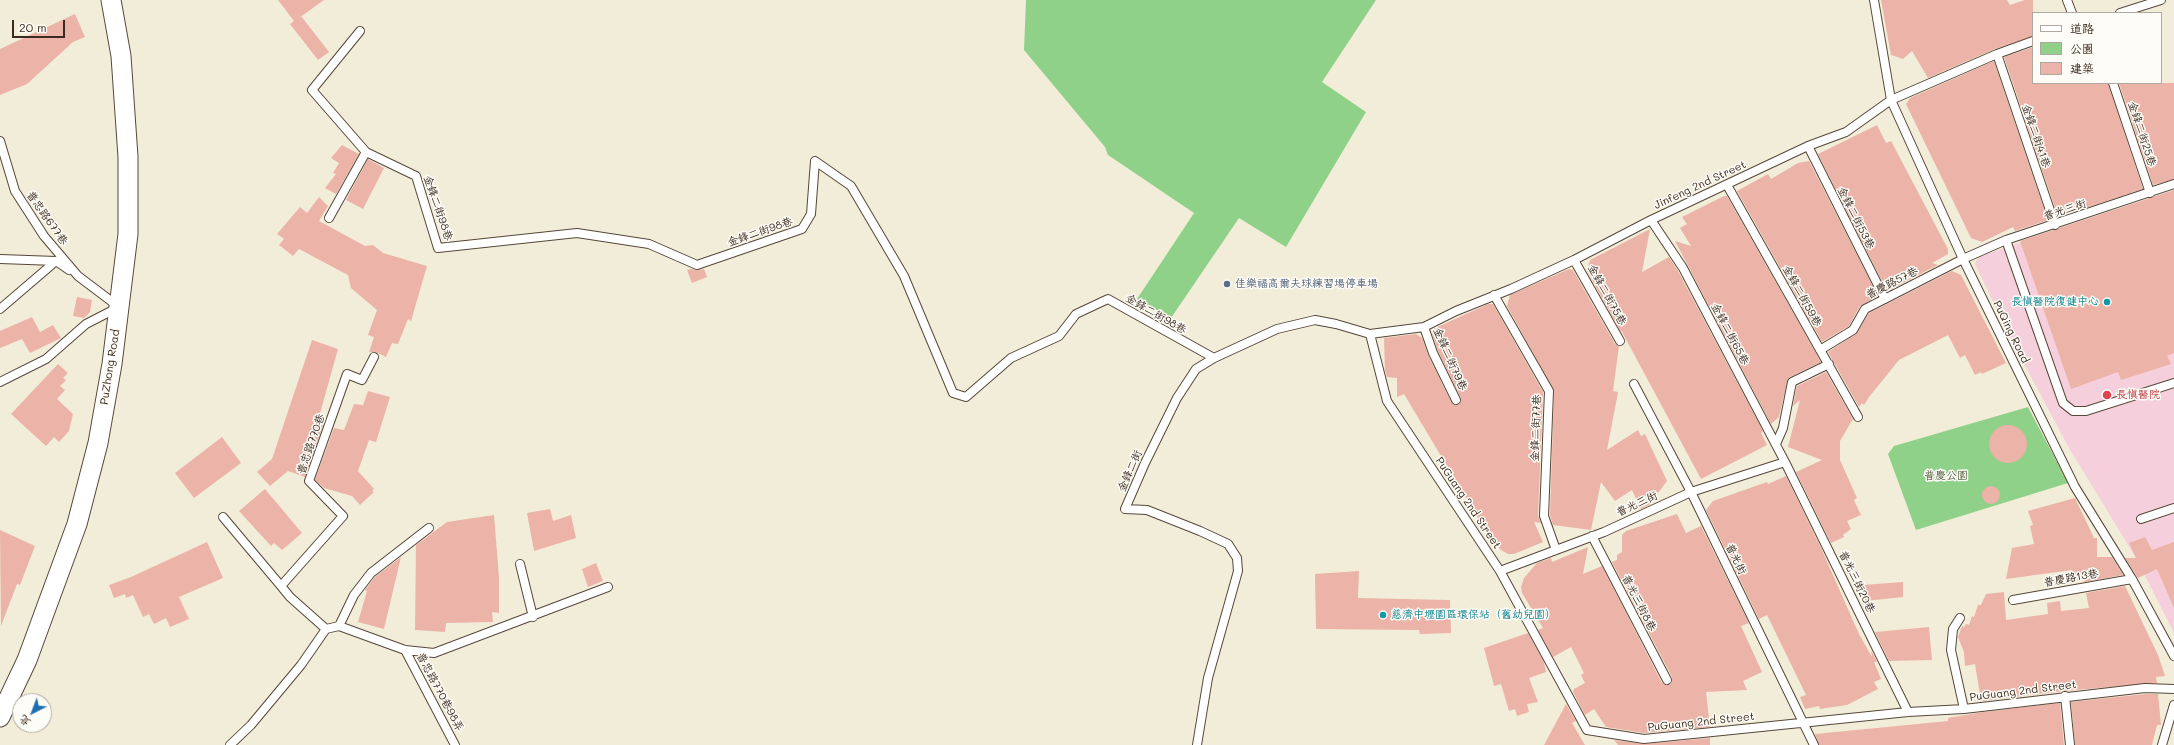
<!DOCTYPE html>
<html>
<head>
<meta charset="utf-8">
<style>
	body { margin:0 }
	#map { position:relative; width:2174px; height:745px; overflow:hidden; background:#f2edd8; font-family:Mali,"LXGW WenKai TC",sans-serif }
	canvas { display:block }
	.legend { position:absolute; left:2032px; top:12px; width:130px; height:72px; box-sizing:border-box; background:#fdfcf7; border:1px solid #afa8a0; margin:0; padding:5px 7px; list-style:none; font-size:12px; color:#3b2a1e }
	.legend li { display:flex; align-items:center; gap:8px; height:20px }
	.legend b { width:20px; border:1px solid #afa8a0 }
	.north { position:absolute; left:12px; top:693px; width:40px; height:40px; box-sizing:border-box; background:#fdfcf7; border:1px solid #afa8a0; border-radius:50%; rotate:222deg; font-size:11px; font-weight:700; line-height:16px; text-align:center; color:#3b2a1e }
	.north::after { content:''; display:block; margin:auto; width:14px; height:18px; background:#1f6fb2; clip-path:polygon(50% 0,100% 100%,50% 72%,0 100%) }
	.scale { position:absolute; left:12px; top:20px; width:53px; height:18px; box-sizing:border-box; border:2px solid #3b2a1e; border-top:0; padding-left:5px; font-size:12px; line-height:14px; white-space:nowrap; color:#3b2a1e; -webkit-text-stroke:3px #fdfcf7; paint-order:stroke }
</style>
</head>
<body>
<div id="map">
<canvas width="2174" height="745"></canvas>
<ul class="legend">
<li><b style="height:5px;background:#fff"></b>道路</li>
<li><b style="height:11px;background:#8fd189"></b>公園</li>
<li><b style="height:11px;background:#ecb3a9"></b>建築</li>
</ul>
<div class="north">北</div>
<div class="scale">20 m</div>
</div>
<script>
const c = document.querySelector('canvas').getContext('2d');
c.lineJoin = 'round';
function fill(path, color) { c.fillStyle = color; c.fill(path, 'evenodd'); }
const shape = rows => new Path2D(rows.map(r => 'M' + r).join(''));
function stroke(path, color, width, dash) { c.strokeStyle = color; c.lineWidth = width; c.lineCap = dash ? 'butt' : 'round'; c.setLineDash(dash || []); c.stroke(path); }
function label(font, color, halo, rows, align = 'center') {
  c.font = font + ' Mali,"LXGW WenKai TC",sans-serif'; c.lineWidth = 3; c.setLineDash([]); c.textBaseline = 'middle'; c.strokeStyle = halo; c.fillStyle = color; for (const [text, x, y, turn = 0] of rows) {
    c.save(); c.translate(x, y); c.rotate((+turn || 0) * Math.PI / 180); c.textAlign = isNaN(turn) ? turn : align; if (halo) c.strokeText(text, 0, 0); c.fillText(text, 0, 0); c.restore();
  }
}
fill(shape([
	[2174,190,2174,633,2136,558,2069,448,2013,343,1975,264,1978,257]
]), '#f5cfdb');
fill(shape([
	[1026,0,1376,0,1322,82,1366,112,1286,247,1239,218,1171,318,1137,299,1194,213,1108,155,1105,147,1024,50],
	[2028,407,2068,483,1916,530,1888,454,1894,446]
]), '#8fd189');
fill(shape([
	[278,0,324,0,299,18,301,16,329,52,318,60,290,24,294,21],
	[1881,0,2007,0,2010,5,2025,0,2033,0,2033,36,1995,49,1928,78,1912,51,1903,59,1891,55],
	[75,14,85,37,73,42,27,84,0,95,0,49],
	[2033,47,2033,83,2108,83,2143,189,2058,217,2004,57],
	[1994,61,2048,220,2015,231,2013,227,1982,242,1971,238,1906,104,1910,98],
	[2119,83,2174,83,2174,179,2153,185],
	[1877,125,1886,143,1891,141,1948,249,1948,254,1932,263,1938,265,1887,291,1818,154],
	[342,145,359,154,336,194,325,188,336,174,333,173,339,163,331,158],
	[368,159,384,168,363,209,346,200],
	[1809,161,1878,296,1860,306,1849,326,1822,342,1737,191,1768,174,1771,179,1798,163],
	[2174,190,2174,353,2167,356,2171,364,2121,380,2118,372,2071,389,2020,241],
	[1724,196,1727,196,1821,362,1788,378,1779,417,1771,424,1675,241,1691,246,1680,228,1687,224,1682,217],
	[319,197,328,206,319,221,365,246,373,245,383,253,427,266,411,321,408,319,398,344,392,343,386,357,376,352,369,352,374,337,368,335,377,310,351,288,348,275,299,249,293,256,279,245,284,239,277,234,300,207,307,213],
	[1650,229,1642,272,1669,257,1678,271,1763,431,1761,433,1767,445,1701,479,1621,330,1621,332,1587,271,1590,260],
	[691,269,698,270,704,269,707,277,692,283,687,270],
	[1569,269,1573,270,1615,344,1619,346,1613,391,1618,392,1607,450,1638,430,1641,436,1645,434,1667,481,1649,505,1641,509,1632,490,1615,501,1601,482,1591,530,1553,525,1550,515,1554,391,1507,306,1510,295],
	[1952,271,1961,275,2006,363,1982,374,1981,372,1975,375,1965,355,1960,358,1948,335,1899,360,1869,397,1864,405,1862,403,1859,407,1828,352,1856,334,1869,313],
	[77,297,92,300,90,312,84,318,73,316],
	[1488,304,1493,304,1543,392,1538,516,1541,523,1534,522,1543,542,1514,554,1508,554,1501,550,1491,540,1404,394,1397,397,1397,378,1387,377,1385,370,1384,338,1416,334,1422,338,1428,355,1451,402,1455,405,1459,405,1461,398,1438,351,1432,333,1433,329],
	[32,317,40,332,53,325,61,338,30,353,22,339,0,348,0,331],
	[312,340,338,349,317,424,323,425,305,477,288,471,270,486,257,472,272,459],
	[58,364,68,373,63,378,66,380,60,386,65,390,57,399,73,414,69,431,59,442,54,437,46,446,11,414],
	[1826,372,1853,419,1840,441,1840,460,1857,498,1854,500,1861,515,1847,521,1851,529,1843,535,1844,537,1831,543,1796,472,1822,460,1788,447,1800,400,1793,406,1797,386],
	[368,391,390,397,376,442,369,440,358,471,374,489,372,491,374,492,360,505,352,496,324,488,315,480,334,428,344,430,354,404,363,405],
	'1989 444a19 19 0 1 1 38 0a19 19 0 1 1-38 0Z',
	[222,437,241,463,194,498,175,473],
	[1786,476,1821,548,1859,634,1872,657,1871,650,1877,662,1874,662,1881,679,1874,682,1878,689,1847,705,1820,709,1819,706,1805,709,1800,697,1806,695,1767,615,1759,619,1706,510,1713,501,1767,482,1768,484],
	'1982 495a9 9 0 1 1 18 0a9 9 0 1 1-18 0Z',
	[265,489,302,533,282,550,274,543,271,546,239,511],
	[2075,498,2094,538,2097,538,2097,557,2112,557,2123,575,2084,582,2084,580,2073,581,2072,570,2006,579,2012,548,2034,544,2030,526,2033,525,2028,511],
	[550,509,553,521,571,515,576,538,534,551,527,513],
	[1677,514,1686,533,1701,526,1749,623,1741,626,1762,672,1743,681,1747,690,1706,692,1710,727,1644,733,1606,727,1594,709,1585,715,1573,692,1574,689,1585,683,1581,675,1584,673,1571,647,1553,657,1538,630,1543,628,1522,593,1521,587,1524,578,1537,563,1551,558,1552,562,1588,547,1583,574,1602,566,1662,683,1669,685,1672,683,1672,677,1612,562,1617,560,1617,555,1622,552,1622,535,1626,531],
	[494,515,499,577,499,613,492,612,493,622,446,623,445,632,415,630,416,545,447,522],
	[0,530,35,546,20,585,17,584,1,626],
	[2145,537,2152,550,2174,542,2174,608,2157,569,2138,578,2125,558,2136,558,2129,543],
	[207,542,223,578,179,597,189,619,170,627,166,618,154,624,149,614,143,617,133,595,126,598,125,594,114,598,109,585,131,577],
	[401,557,384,629,358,622,367,591,365,590,375,577],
	[596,563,603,581,588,587,582,569],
	[1359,571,1358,598,1450,600,1451,633,1420,634,1419,630,1316,629,1315,574],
	[1903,582,1903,597,1865,601,1863,585],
	[2125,586,2158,655,2165,676,2156,677,2157,683,2064,691,1981,701,1975,664,1965,666,1964,652,1958,637,1962,626,1964,627,1966,624,1969,625,1972,616,1974,617,1978,605,1981,605,1986,594,2004,592,2006,620,2048,614,2047,603,2060,601,2061,611,2089,608,2086,593],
	[1929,627,1932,660,1889,661,1875,632],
	[1528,633,1544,662,1546,672,1529,678,1538,702,1527,704,1529,712,1517,716,1515,709,1509,711,1501,684,1494,686,1484,648],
	[2145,694,2158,694,2161,725,2157,725,2152,745,2075,745,2071,702],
	[2060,703,2064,745,1819,745,1815,734,1948,721,1948,718,1983,712],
	[1566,704,1576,721,1572,723,1585,745,1544,745],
	[1710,738,1710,745,1618,745,1614,740,1644,744]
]), '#ecb3a9');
const service = shape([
	[1874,0,1891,100,1963,259,2075,487,2132,579,2174,656],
	[2067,0,2072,13],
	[2120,13,2161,0],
	[360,31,312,90,366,152,416,176,438,248,577,233,649,244,697,265,802,229,811,214,815,161,851,186,904,276,953,393,966,397,1011,358,1059,336,1076,314,1108,299,1214,358],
	[1997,54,2055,225],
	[2113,83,2150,193],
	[0,141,15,191,44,236,78,276,119,307,86,324,46,359,0,382],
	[1808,146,1885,299],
	[1727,185,1858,417],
	[329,218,366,152],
	[1651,220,1683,268,1785,462,1908,712],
	[2006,240,2063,403,2073,411,2086,411,2174,383],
	[0,259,56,261,69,270],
	[1574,260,1620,341],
	[1494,295,1549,391,1544,516,1556,550],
	[0,309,56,261],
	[1424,327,1433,353,1456,400],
	[1370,334,1387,401,1500,571,1587,730,1644,739,1908,712,1964,709,2145,688,2174,689],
	[1820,350,1853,330,1865,309,1963,259,2006,240,2174,184],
	[1634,384,1691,492,1814,745],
	[1776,444,1783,428,1792,382,1829,364],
	[223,517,281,586],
	[2141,519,2174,508],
	[1592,536,1667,680],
	[520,564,533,617],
	[1500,571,1604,532,1691,492,1785,462],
	[2013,600,2132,579],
	[1960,618,1953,629,1951,650,1964,709],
	[339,626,354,595,371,573,429,528],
	[326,629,339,626,405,650,434,653,608,587],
	[405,650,455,745],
	[2065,696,2070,745],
	[230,745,251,725,301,665,326,629,290,597,281,586,343,516,309,481,347,374,362,380,374,357],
	[1197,745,1208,678,1238,571,1237,558,1228,544,1200,531,1147,510,1125,509,1145,463,1177,398,1196,369,1214,358,1277,329,1315,320,1336,324,1370,334,1424,327,1456,311,1511,289,1574,260,1651,220,1808,146,1846,132,1891,100,1997,54,2033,41],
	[2162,745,2174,705]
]);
const tertiary = shape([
	[0,717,27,660,77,524,98,443,112,364,128,234,128,157,121,56,111,0]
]);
stroke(service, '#56473a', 10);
stroke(tertiary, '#56473a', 21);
stroke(service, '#fff', 8);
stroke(tertiary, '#fff', 19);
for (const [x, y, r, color] of [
	[1227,284,4,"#5c6f8a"],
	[2107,302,4,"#0f9aa8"],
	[2107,395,5,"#e0444e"],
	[1383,615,4,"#0f9aa8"]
]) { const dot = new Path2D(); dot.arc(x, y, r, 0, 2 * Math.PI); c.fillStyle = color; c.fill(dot); stroke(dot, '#fdfcf7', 1.5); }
label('11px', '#3b2a1e', '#fdfcf7', [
	["金鋒二街25巷",2142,134,72],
	["金鋒二街41巷",2036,136,71],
	["Jinfeng 2nd Street",1700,185,-25],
	["金鋒二街98巷",438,208,71],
	["普光三街",2065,210,-18],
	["普忠路677巷",47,218,55],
	["金鋒二街53巷",1856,218,63],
	["金鋒二街98巷",760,232,-19],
	["普慶路57巷",1892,283,-27],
	["金鋒二街75巷",1607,295,61],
	["金鋒二街59巷",1802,296,61],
	["金鋒二街98巷",1156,314,30],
	["PuQing Road",2011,332,64],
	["金鋒二街65巷",1730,334,62],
	["金鋒二街79巷",1450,359,66],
	["PuZhong Road",110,367,-81],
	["金鋒二街77巷",1536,428,-88],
	["普忠路770巷",311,444,-71],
	["金鋒二街",1130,471,-66],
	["PuGuang 2nd Street",1468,503,56],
	["普光三街",1637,504,-25],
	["普光街",1736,559,64],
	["普慶路13巷",2071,578,-10],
	["普光三街20巷",1857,582,64],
	["普光三街8巷",1639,603,63],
	["PuGuang 2nd Street",2023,691,-7],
	["普忠路770巷98弄",440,692,62],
	["PuGuang 2nd Street",1701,722,-6]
]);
label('11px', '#4e5e75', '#fdfcf7', [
	["佳樂福高爾夫球練習場停車場",1235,284]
], 'left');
label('11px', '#0d838f', '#fdfcf7', [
	["長慎醫院復健中心",2099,302],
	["慈濟中壢園區環保站（舊幼兒園）",1391,615,"left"]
], 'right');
label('11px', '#be3a42', '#fdfcf7', [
	["長慎醫院",2116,395]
], 'left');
label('11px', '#545c3e', '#fdfcf7', [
	["普慶公園",1946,476]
]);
</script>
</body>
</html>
